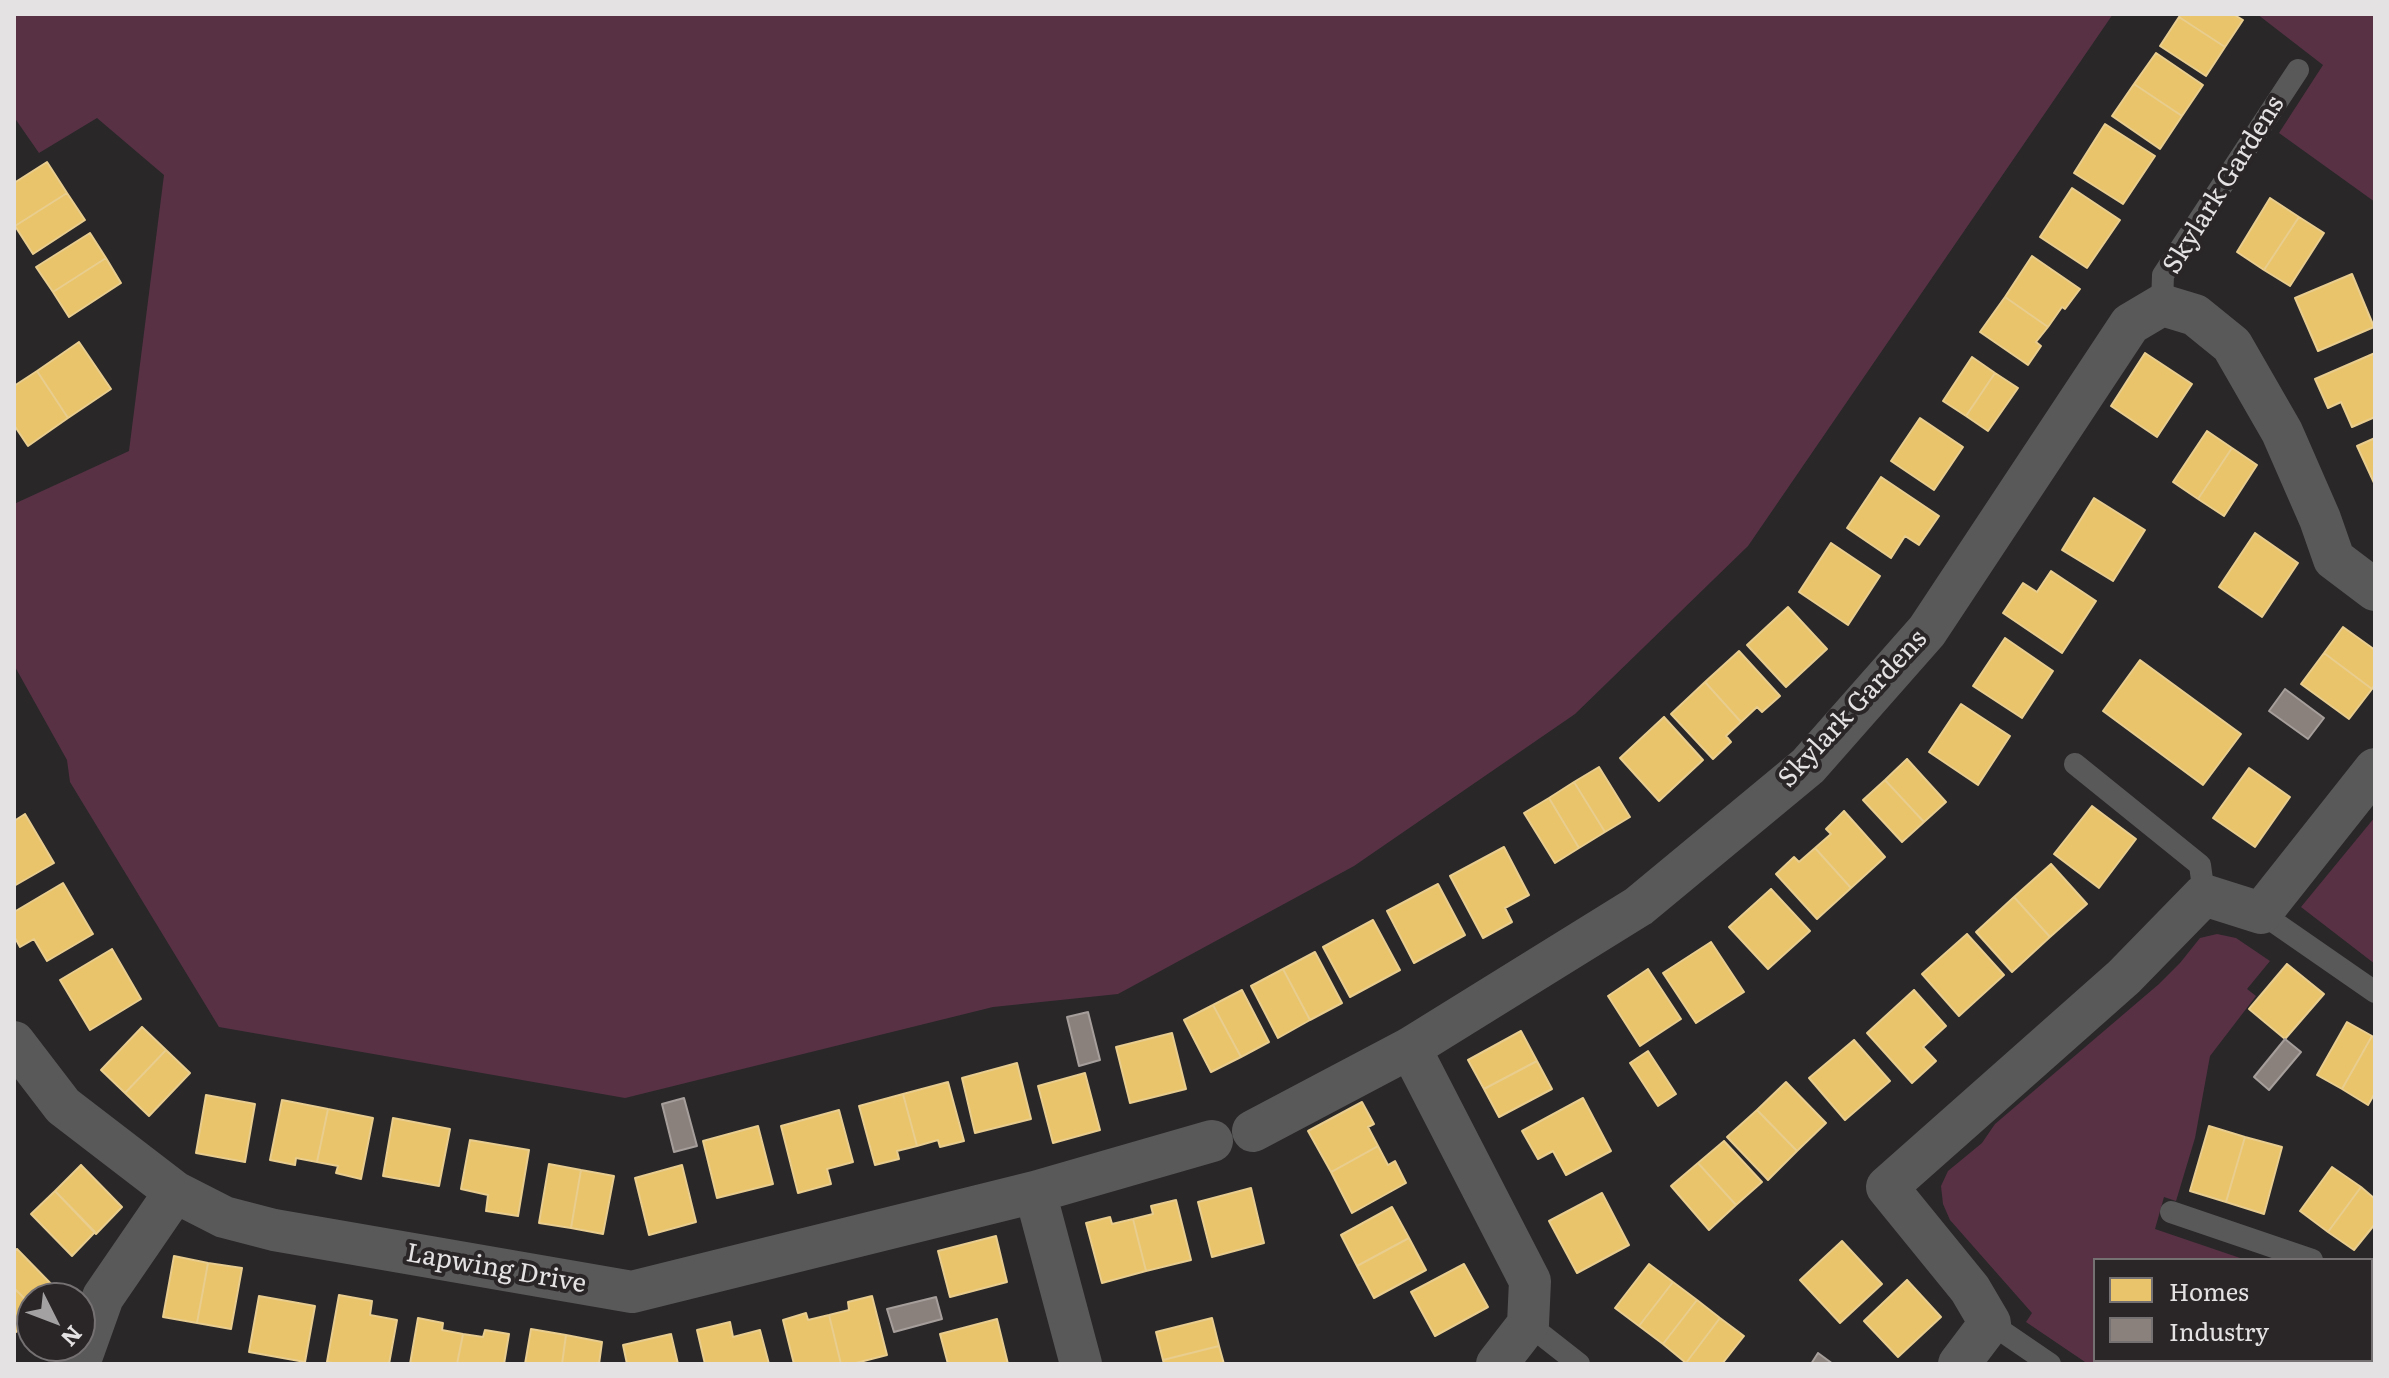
<!DOCTYPE html>
<html>
<head>
<meta charset="utf-8">
<style>
	body { margin:0 }
	#map { position:relative; width:2389px; height:1378px; overflow:hidden; background:#292728; font-family:Literata,serif }
	canvas { display:block }
	.frame { position:absolute; inset:0; border:16px solid #e5e2e3; pointer-events:none }
	.legend { position:absolute; left:2093px; top:1258px; width:280px; height:104px; box-sizing:border-box; background:#2a2628; border:2px solid #757173; margin:0; padding:10px 14px; list-style:none; font-size:24px; color:#e5e2e3 }
	.legend li { display:flex; align-items:center; gap:16px; height:40px }
	.legend b { width:40px; border:2px solid #757173 }
	.north { position:absolute; left:16px; top:1282px; width:80px; height:80px; box-sizing:border-box; background:#2a2628; border:2px solid #757173; border-radius:50%; rotate:132deg; font-size:22px; font-weight:700; line-height:32px; text-align:center; color:#e5e2e3 }
	.north::after { content:''; display:block; margin:auto; width:28px; height:36px; background:#a3a1a2; clip-path:polygon(50% 0,100% 100%,50% 72%,0 100%) }
</style>
</head>
<body>
<div id="map">
<canvas width="2389" height="1378"></canvas>
<div class="frame"></div>
<ul class="legend">
<li><b style="height:22px;background:#e9c46a"></b>Homes</li>
<li><b style="height:22px;background:#8a817c"></b>Industry</li>
</ul>
<div class="north">N</div>
</div>
<script>
const c = document.querySelector('canvas').getContext('2d');
c.lineJoin = 'round';
function fill(path, color) { c.fillStyle = color; c.fill(path, 'evenodd'); }
const shape = rows => new Path2D(rows.map(r => 'M' + r).join(''));
function stroke(path, color, width, dash) { c.strokeStyle = color; c.lineWidth = width; c.lineCap = dash ? 'butt' : 'round'; c.setLineDash(dash || []); c.stroke(path); }
function label(font, color, halo, rows, align = 'center') {
  c.font = font + ' Literata,serif'; c.lineWidth = 8; c.setLineDash([]); c.textBaseline = 'middle'; c.strokeStyle = halo; c.fillStyle = color; for (const [text, x, y, turn = 0] of rows) {
    c.save(); c.translate(x, y); c.rotate((+turn || 0) * Math.PI / 180); c.textAlign = isNaN(turn) ? turn : align; if (halo) c.strokeText(text, 0, 0); c.fillText(text, 0, 0); c.restore();
  }
}
fill(shape([
	[14,14,2113,14,1748,546,1575,714,1354,866,1118,994,993,1007,625,1098,219,1027,70,782,67,760,14,665,14,504,129,451,164,175,97,118,39,153,14,117],
	[2257,14,2375,14,2375,202,2279,133,2323,65],
	[2375,817,2375,964,2301,907],
	[2217,934,2236,938,2270,961,2247,989,2256,996,2210,1056,2195,1138,2176,1201,2164,1197,2155,1229,2246,1260,2095,1260,2095,1360,2371,1360,2371,1331,2375,1334,2375,1364,2088,1364,2026,1322,2032,1313,1950,1220,1943,1204,1941,1186,1948,1171,1982,1143,1995,1124,2159,984,2180,963,2200,938]
]), '#583145');
const homes = shape([
	[2181,14,2233,14,2243,20,2225,47,2179,17,2181,14],
	[2179,17,2225,47,2206,76,2160,46,2179,17],
	[2156,53,2203,85,2182,116,2134,84,2156,53],
	[2134,84,2182,116,2160,149,2112,116,2134,84],
	[2105,124,2155,156,2123,204,2074,173,2105,124],
	[47,162,67,193,15,226,14,183,47,162],
	[2072,188,2120,220,2087,268,2040,237,2072,188],
	[67,193,85,220,33,254,15,226,67,193],
	[2270,198,2299,217,2264,270,2237,252,2270,198],
	[2299,217,2324,233,2290,286,2264,270,2299,217],
	[90,233,106,258,53,292,36,267,90,233],
	[2032,256,2080,289,2065,309,2062,307,2048,327,2005,297,2032,256],
	[106,258,121,283,69,317,53,292,106,258],
	[2352,274,2374,327,2318,351,2295,298,2352,274],
	[2005,297,2048,327,2036,342,2041,346,2028,365,1980,332,2005,297],
	[79,342,111,389,68,418,37,371,79,342],
	[2145,353,2192,384,2157,437,2111,406,2145,353],
	[2375,353,2375,417,2352,427,2341,402,2328,408,2315,379,2375,353],
	[1972,357,1995,373,1966,416,1943,401,1972,357],
	[37,371,68,418,28,446,14,425,14,386,37,371],
	[1995,373,2018,388,1988,431,1966,416,1995,373],
	[1920,418,1963,447,1934,490,1891,461,1920,418],
	[2207,431,2232,448,2198,499,2173,482,2207,431],
	[2375,438,2375,485,2357,446,2375,438],
	[2232,448,2257,465,2224,516,2198,499,2232,448],
	[1881,477,1939,516,1919,545,1905,536,1891,558,1847,528,1881,477],
	[2094,498,2145,530,2113,581,2062,550,2094,498],
	[2255,533,2298,563,2262,617,2219,587,2255,533],
	[1831,543,1880,576,1848,625,1799,592,1831,543],
	[2051,571,2096,601,2062,653,2003,613,2023,583,2037,592,2051,571],
	[1788,607,1827,649,1786,687,1747,645,1788,607],
	[2343,627,2375,650,2375,684,2372,689,2324,653,2343,627],
	[2005,638,2053,671,2022,718,1973,686,2005,638],
	[1739,651,1780,696,1762,712,1757,707,1741,722,1705,682,1739,651],
	[2324,653,2372,689,2349,719,2301,684,2324,653],
	[2140,660,2241,734,2203,785,2103,711,2140,660],
	[1705,682,1741,722,1726,736,1731,742,1713,759,1671,714,1705,682],
	[1961,704,2010,736,1978,785,1929,752,1961,704],
	[1664,717,1703,760,1659,801,1620,758,1664,717],
	[1907,759,1946,802,1924,822,1885,780,1907,759],
	[1599,767,1630,817,1605,832,1574,782,1599,767],
	[2249,768,2290,797,2255,847,2213,818,2249,768],
	[1885,780,1924,822,1902,842,1863,800,1885,780],
	[1574,782,1605,832,1579,848,1549,798,1574,782],
	[1549,798,1579,848,1555,863,1524,813,1549,798],
	[2092,806,2136,839,2099,888,2054,854,2092,806],
	[1844,811,1885,857,1851,888,1815,848,1831,834,1826,829,1844,811],
	[25,814,54,863,14,886,14,821,25,814],
	[1504,847,1529,895,1505,908,1512,922,1483,938,1450,876,1504,847],
	[1815,848,1851,888,1817,919,1776,874,1794,857,1799,862,1815,848],
	[2051,864,2087,904,2050,937,2014,897,2051,864],
	[63,883,93,934,47,961,34,939,20,947,14,936,14,912,63,883],
	[1438,884,1465,935,1414,963,1387,911,1438,884],
	[1771,889,1810,931,1768,969,1729,927,1771,889],
	[2014,897,2050,937,2012,972,1976,932,2014,897],
	[1373,920,1400,970,1350,997,1323,947,1373,920],
	[1967,934,2004,975,1959,1016,1922,974,1967,934],
	[1711,942,1744,992,1696,1023,1663,973,1711,942],
	[112,949,141,999,90,1030,60,980,112,949],
	[1315,952,1342,1003,1310,1020,1283,969,1315,952],
	[2287,964,2324,994,2285,1039,2249,1009,2287,964],
	[1283,969,1310,1020,1278,1038,1251,986,1283,969],
	[1648,969,1681,1019,1640,1046,1608,996,1648,969],
	[1242,990,1269,1042,1241,1057,1213,1005,1242,990],
	[1914,990,1946,1026,1923,1047,1936,1061,1912,1083,1867,1033,1914,990],
	[1213,1005,1241,1057,1211,1072,1184,1020,1213,1005],
	[2347,1022,2372,1036,2342,1089,2317,1075,2347,1022],
	[142,1027,166,1050,125,1093,101,1070,142,1027],
	[1521,1031,1537,1061,1484,1089,1468,1060,1521,1031],
	[1172,1033,1186,1089,1130,1103,1116,1047,1172,1033],
	[2372,1036,2375,1038,2375,1093,2368,1105,2342,1089,2372,1036],
	[1854,1040,1890,1081,1845,1120,1809,1078,1854,1040],
	[166,1050,190,1073,149,1116,125,1093,166,1050],
	[1648,1051,1676,1094,1658,1106,1630,1063,1648,1051],
	[1537,1061,1552,1089,1499,1117,1484,1089,1537,1061],
	[1017,1063,1031,1119,975,1133,962,1078,1017,1063],
	[1085,1073,1100,1130,1053,1143,1038,1086,1085,1073],
	[948,1082,964,1141,940,1147,938,1140,917,1146,903,1094,948,1082],
	[1786,1082,1826,1123,1797,1151,1757,1110,1786,1082],
	[903,1094,917,1146,897,1151,899,1159,875,1165,859,1106,903,1094],
	[206,1095,255,1104,245,1162,196,1153,206,1095],
	[1583,1098,1611,1151,1566,1175,1553,1151,1538,1159,1522,1131,1583,1098],
	[282,1100,328,1109,317,1162,296,1158,295,1165,270,1160,282,1100],
	[1362,1102,1374,1124,1368,1127,1378,1146,1331,1172,1308,1131,1362,1102],
	[328,1109,373,1118,361,1179,336,1173,338,1166,317,1162,328,1109],
	[839,1110,853,1162,827,1169,831,1184,798,1193,781,1126,839,1110],
	[1757,1110,1797,1151,1768,1180,1727,1137,1757,1110],
	[393,1118,450,1129,439,1186,383,1176,393,1118],
	[758,1126,773,1184,717,1198,703,1141,758,1126],
	[2209,1126,2245,1137,2226,1202,2190,1191,2209,1126],
	[2245,1137,2282,1147,2264,1214,2226,1202,2245,1137],
	[470,1140,529,1150,518,1216,486,1211,488,1195,461,1189,470,1140],
	[1724,1141,1762,1182,1736,1205,1698,1163,1724,1141],
	[1378,1146,1388,1165,1395,1161,1406,1183,1352,1213,1331,1172,1378,1146],
	[1698,1163,1736,1205,1709,1230,1671,1186,1698,1163],
	[549,1164,581,1170,571,1228,539,1223,549,1164],
	[81,1165,122,1207,96,1234,55,1191,81,1165],
	[682,1165,696,1222,649,1235,635,1178,682,1165],
	[2332,1167,2361,1187,2328,1232,2300,1211,2332,1167],
	[581,1170,614,1176,603,1234,571,1228,581,1170],
	[2361,1187,2375,1199,2375,1224,2354,1250,2328,1232,2361,1187],
	[1251,1188,1264,1243,1212,1257,1198,1202,1251,1188],
	[55,1191,95,1232,72,1256,31,1214,55,1191],
	[1602,1193,1629,1245,1577,1273,1549,1221,1602,1193],
	[1176,1200,1191,1260,1146,1271,1133,1219,1153,1214,1151,1206,1176,1200],
	[1392,1207,1409,1238,1357,1266,1341,1235,1392,1207],
	[1110,1217,1112,1224,1133,1219,1146,1271,1102,1283,1086,1223,1110,1217],
	[996,1236,1007,1282,950,1297,938,1251,996,1236],
	[1409,1238,1426,1270,1374,1298,1357,1266,1409,1238],
	[1842,1241,1882,1284,1840,1323,1800,1280,1842,1241],
	[17,1249,58,1291,50,1298,32,1298,32,1306,14,1288,14,1252,17,1249],
	[174,1256,208,1263,197,1323,163,1317,174,1256],
	[208,1263,242,1268,231,1329,197,1323,208,1263],
	[1464,1264,1488,1307,1435,1336,1411,1292,1464,1264],
	[1649,1264,1673,1282,1639,1326,1615,1308,1649,1264],
	[1907,1280,1941,1317,1898,1357,1864,1321,1907,1280],
	[1673,1282,1697,1300,1663,1344,1639,1326,1673,1282],
	[14,1288,32,1306,32,1316,16,1332,14,1330,14,1288],
	[339,1295,372,1301,370,1315,397,1320,389,1364,338,1364,327,1362,339,1295],
	[259,1296,315,1306,305,1362,249,1352,259,1296],
	[872,1296,887,1355,852,1364,841,1364,829,1315,849,1310,848,1302,872,1296],
	[1697,1300,1720,1318,1686,1363,1663,1344,1697,1300],
	[806,1313,808,1320,829,1315,841,1364,794,1364,783,1320,806,1313],
	[418,1318,443,1323,442,1330,463,1334,457,1364,410,1364,418,1318],
	[1212,1318,1219,1346,1163,1360,1156,1332,1212,1318],
	[1720,1318,1744,1336,1722,1364,1688,1364,1686,1363,1720,1318],
	[997,1319,1008,1364,948,1364,940,1334,997,1319],
	[730,1322,733,1337,760,1330,769,1364,705,1364,697,1330,730,1322],
	[531,1329,566,1335,562,1364,525,1364,531,1329],
	[485,1330,509,1334,504,1364,457,1364,463,1334,483,1337,485,1330],
	[671,1334,678,1364,627,1364,623,1345,671,1334],
	[566,1335,602,1342,599,1364,562,1364,566,1335],
	[1219,1346,1224,1364,1164,1364,1163,1360,1219,1346]
]);
fill(homes, '#e9c46a');
stroke(homes, '#e8cd8e', 2);
const industry = shape([
	[2285,689,2324,718,2308,739,2269,711,2285,689],
	[1088,1012,1100,1060,1079,1066,1067,1017,1088,1012],
	[2285,1039,2301,1052,2269,1090,2254,1077,2285,1039],
	[684,1098,697,1146,674,1152,662,1104,684,1098],
	[936,1297,942,1319,894,1332,887,1309,936,1297],
	[1818,1353,1833,1364,1811,1364,1818,1353]
]);
fill(industry, '#8a817c');
stroke(industry, '#a59e9b', 2);
stroke(shape([
	[2162,305,2163,275,2298,70],
	[2075,764,2200,865,2204,895],
	[2261,913,2375,992],
	[2171,1212,2312,1260],
	[2371,1305,2375,1308],
	[1990,1323,2050,1364],
	[1528,1324,1579,1364]
]), '#5a5959', 22);
stroke(shape([
	[14,1042,63,1106,175,1192,224,1217,274,1230,632,1292,1035,1192,1081,1364],
	[1410,1048,1530,1281,1528,1324,1497,1364],
	[1253,1131,1410,1048,1639,906,1808,766,1927,631,2130,324,2162,305,2195,315,2232,345,2282,432,2320,519,2334,559,2375,590],
	[1035,1192,1212,1141],
	[79,1364,103,1297,175,1192],
	[1959,1364,1990,1323,1970,1289,1887,1187,2124,977,2204,895,2261,913,2375,769]
]), '#5a5959', 42);
label('26px', '#e5e2e3', '#2a2628', [
	["Skylark Gardens",2224,185,-58],
	["Skylark Gardens",1853,709,-47],
	["Lapwing Drive",496,1269,10]
]);
</script>
</body>
</html>
